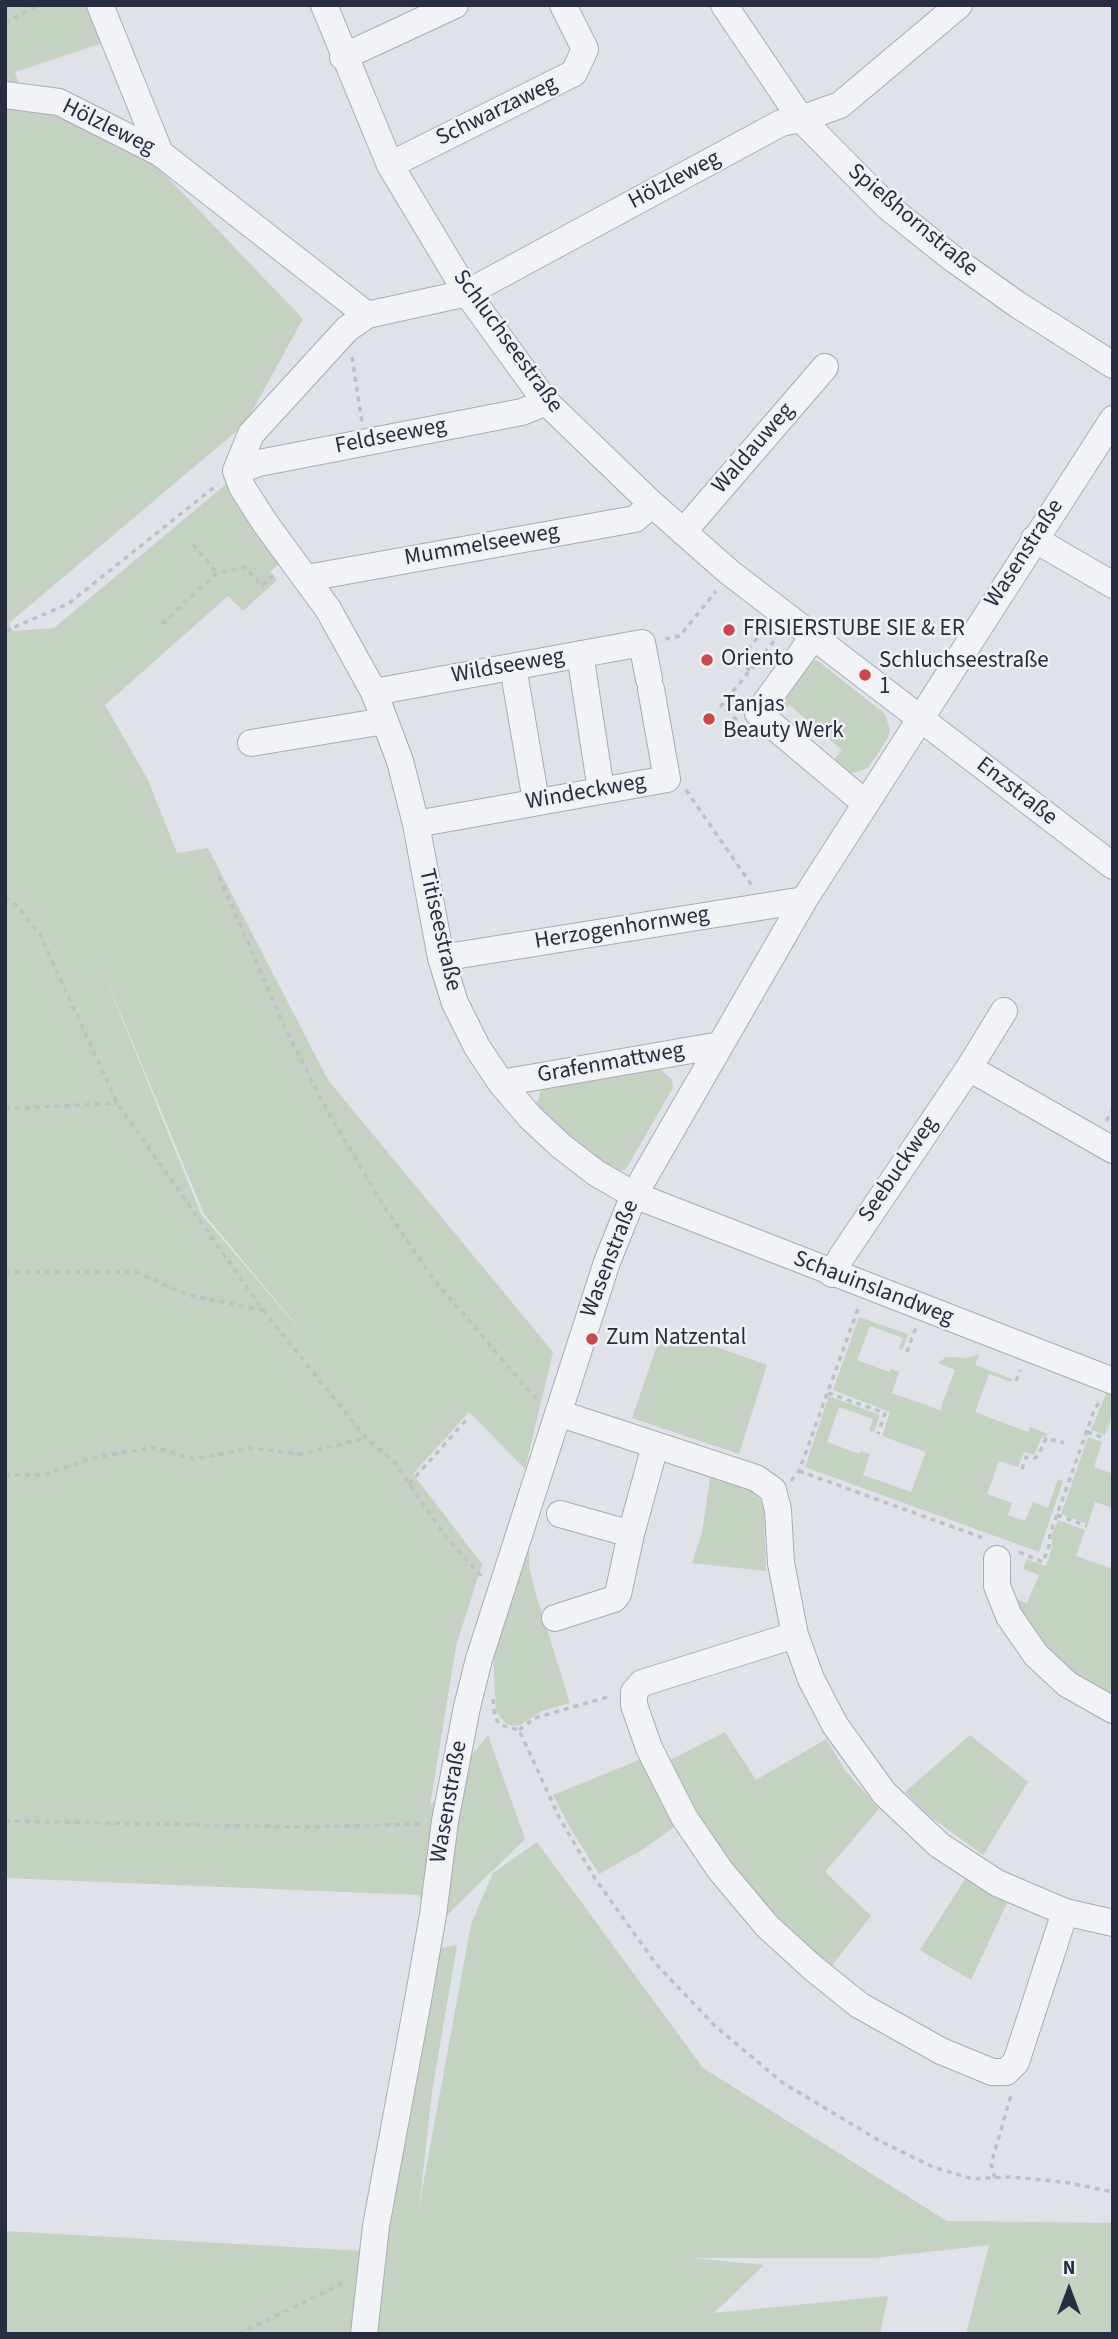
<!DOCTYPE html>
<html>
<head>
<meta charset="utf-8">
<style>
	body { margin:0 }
	#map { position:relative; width:1118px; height:2339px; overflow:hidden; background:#dfe2e8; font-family:"Source Sans 3",sans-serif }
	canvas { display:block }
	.frame { position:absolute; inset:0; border:7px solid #282e3f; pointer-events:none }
	.north { position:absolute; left:1034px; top:2255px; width:70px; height:70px; -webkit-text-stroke:5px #eff1f6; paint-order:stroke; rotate:0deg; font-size:19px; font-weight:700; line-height:28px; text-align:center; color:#282e3f }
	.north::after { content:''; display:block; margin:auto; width:24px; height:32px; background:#282e3f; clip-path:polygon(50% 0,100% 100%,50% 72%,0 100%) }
</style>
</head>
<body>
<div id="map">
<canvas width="1118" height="2339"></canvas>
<div class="frame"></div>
<div class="north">N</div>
</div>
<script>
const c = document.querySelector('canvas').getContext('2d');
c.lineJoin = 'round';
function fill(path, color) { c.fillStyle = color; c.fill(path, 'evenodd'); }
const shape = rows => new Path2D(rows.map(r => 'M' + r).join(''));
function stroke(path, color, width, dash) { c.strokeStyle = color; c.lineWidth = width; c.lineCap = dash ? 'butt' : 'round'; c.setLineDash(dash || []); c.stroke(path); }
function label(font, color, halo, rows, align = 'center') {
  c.font = font + ' "Source Sans 3",sans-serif'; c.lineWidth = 5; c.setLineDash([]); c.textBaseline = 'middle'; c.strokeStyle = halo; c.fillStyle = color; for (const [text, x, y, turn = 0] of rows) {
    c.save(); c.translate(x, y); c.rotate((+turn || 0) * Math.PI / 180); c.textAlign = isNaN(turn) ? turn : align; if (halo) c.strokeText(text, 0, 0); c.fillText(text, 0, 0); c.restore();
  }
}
fill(shape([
	[5,5,86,5,102,43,15,72,20,88,5,86],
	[5,95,59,102,154,163,303,319,245,424,9,623,13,631,54,628,226,484,282,561,270,572,277,580,243,611,228,596,105,705,147,778,177,853,208,848,328,1080,553,1352,525,1469,469,1412,413,1474,482,1564,456,1646,430,1806,488,1735,525,1839,441,1921,418,1895,5,1878],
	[95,952,204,1214,323,1357,201,1214],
	[811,660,818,661,885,714,890,730,888,738,868,768,853,773,844,770,833,761,842,750,789,705,779,716,779,699],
	[658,1066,672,1080,673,1088,626,1169,619,1172,608,1170,539,1112,537,1103,542,1087],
	[859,1317,908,1334,902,1350,899,1349,903,1338,870,1326,857,1360,889,1372,891,1369,899,1372,892,1393,940,1410,955,1370,938,1363,946,1357,966,1358,979,1355,975,1365,1012,1379,1011,1382,989,1374,975,1412,1028,1432,1030,1427,1048,1434,1042,1437,1034,1455,1024,1452,1018,1467,999,1461,987,1494,1012,1503,1008,1515,1025,1521,1033,1502,1048,1508,1058,1479,1063,1481,1039,1552,805,1467,829,1396,880,1415,874,1432,869,1431,873,1419,839,1407,827,1442,859,1454,861,1451,870,1454,863,1475,911,1492,926,1452,882,1436,890,1412,833,1390],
	[663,1328,767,1365,739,1454,632,1418],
	[1107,1391,1113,1393,1113,1415,1105,1435,1091,1430],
	[1088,1437,1102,1442,1094,1467,1113,1474,1113,1508,1095,1502,1088,1524,1061,1514],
	[710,1478,750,1490,760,1499,764,1510,766,1571,692,1563,702,1533],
	[1058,1520,1085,1530,1076,1556,1113,1569,1113,1702,1056,1663,1011,1598,1027,1603,1039,1575,1023,1569,1027,1559,1046,1566,1052,1548,1052,1535],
	[529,1550,529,1565,534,1588,570,1703,542,1711,520,1725,513,1726,505,1723,496,1712,493,1652,524,1557],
	[725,1732,756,1780,826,1739,845,1770,879,1809,825,1872,871,1916,829,1969,776,1919,716,1849,666,1762],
	[970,1735,1028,1782,983,1855,925,1813,905,1792],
	[644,1758,678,1824,645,1848,599,1874,569,1826,553,1795],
	[537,1842,703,2068,947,2221,1113,2223,1113,2334,966,2334,989,2245,874,2258,692,2258,764,2265,714,2313,888,2296,880,2334,5,2334,5,2231,365,2251,437,1949,457,1945,432,2092,419,2207,471,1924,493,1873],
	[965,1879,1007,1903,971,1980,920,1950]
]), '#c3d2c1');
const minor = shape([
	[100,5,160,153],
	[324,5,390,165,467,293,546,402,652,504,729,572,1113,866],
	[724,5,801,119,888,207,952,258,1018,305,1113,365],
	[343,57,455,5],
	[5,95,59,102,160,153,367,315,467,293,781,123,801,119,840,105,959,5],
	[390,165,574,73,585,49,563,5],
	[236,471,242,487,265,523,328,609,374,692,400,761,416,824,441,958,455,1003,477,1047,501,1083,530,1117,561,1146,596,1173,634,1195,1113,1381],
	[236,471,259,463,522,412,546,402],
	[236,471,251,434,347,329,367,315],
	[683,532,825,367],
	[1034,539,1113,585],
	[307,578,635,519,652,504],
	[814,636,758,713,865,803],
	[580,654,601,790],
	[513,667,536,801],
	[374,692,642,643,649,679],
	[251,743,385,721],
	[416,824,667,779,651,689],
	[441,958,804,900],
	[969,1068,1004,1011],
	[501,1083,720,1045],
	[832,1274,842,1256,969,1068,1113,1150],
	[558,1413,756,1478,773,1490,778,1510,781,1563,795,1635,811,1679,835,1725,884,1793,939,1845,997,1883,1065,1912,1113,1923],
	[560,1514,631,1534,655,1446],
	[997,1559,997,1586,1009,1616,1036,1655,1067,1684,1113,1710],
	[555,1618,614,1599,618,1594,631,1534],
	[795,1635,642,1683,634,1692,634,1705,649,1748,684,1817,720,1870,767,1926,813,1968,859,2005,941,2051,992,2072,1006,2072,1016,2062,1065,1912],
	[364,2334,376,2226,418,2000,433,1915,445,1821,467,1707,479,1659,607,1262,634,1195,804,900,1113,419]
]);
stroke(minor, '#a8acb5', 28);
stroke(shape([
	[5,23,38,5],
	[352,357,362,422],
	[193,544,217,573],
	[162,624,217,573,245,567,262,586,276,573],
	[5,631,68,604,218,484],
	[665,639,680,636,716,591],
	[750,670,738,662,766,627],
	[737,720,721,706,778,636],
	[686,790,753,887],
	[219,877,287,1032,328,1112,384,1206,434,1280,538,1401],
	[5,897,19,908,40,934,117,1103,263,1310,366,1438,395,1463,446,1537,483,1578],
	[5,1109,117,1103],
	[1106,1121,1113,1110],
	[5,1272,136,1272,188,1295,263,1310],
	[907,1352,916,1327],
	[1016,1381,1020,1370],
	[828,1393,885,1413,878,1434],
	[1087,1432,1104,1438],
	[1022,1469,1026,1457,1034,1458,1038,1456,1046,1438,1064,1443],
	[799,1471,986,1539],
	[5,1475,44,1475,92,1458,155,1447,194,1459,251,1448,301,1454,366,1438],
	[791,1481,799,1471,859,1306],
	[409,1484,469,1417],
	[1057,1515,1087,1526],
	[1019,1552,1043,1562,1049,1546,1050,1534,1095,1408,1101,1400],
	[493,1699,495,1717,500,1725,519,1730,560,1819,596,1880,656,1964,714,2025,783,2083,880,2141,933,2167,973,2179,1011,2177,1064,2182,1113,2192],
	[519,1730,535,1718,611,1696],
	[5,1821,303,1827,422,1824],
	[995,2178,991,2164,1012,2092],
	[239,2334,347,2281]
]), '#bdc0c6', 3.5, [5, 5]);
stroke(minor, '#f2f3f6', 26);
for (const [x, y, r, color] of [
	[729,630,7,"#ca474b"],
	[707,660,7,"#ca474b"],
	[865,675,7,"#ca474b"],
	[709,719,7,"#ca474b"],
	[592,1339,7,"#ca474b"]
]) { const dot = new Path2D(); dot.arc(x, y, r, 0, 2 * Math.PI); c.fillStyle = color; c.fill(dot); stroke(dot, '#eff1f6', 2.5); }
label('23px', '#282e3f', '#eff1f6', [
	["Schwarzaweg",497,112,-26],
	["Hölzleweg",108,128,26],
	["Hölzleweg",675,181,-28],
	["Spießhornstraße",912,221,40],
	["Schluchseestraße",507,342,54],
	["Feldseeweg",391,437,-11],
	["Waldauweg",754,449,-49],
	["Mummelseeweg",482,546,-10],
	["Wasenstraße",1025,554,-57],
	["Wildseeweg",508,667,-10],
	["Enzstraße",1016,792,38],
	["Windeckweg",586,793,-10],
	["Herzogenhornweg",622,929,-9],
	["Titiseestraße",439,930,77],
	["Grafenmattweg",611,1064,-10],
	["Seebuckweg",899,1170,-56],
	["Wasenstraße",611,1259,-69],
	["Schauinslandweg",873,1289,21],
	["Wasenstraße",450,1802,-80]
]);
label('23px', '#282e3f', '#eff1f6', [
	["FRISIERSTUBE SIE & ER",743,630],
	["Oriento",721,660],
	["Schluchseestraße",879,662],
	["1",879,688],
	["Tanjas",723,706],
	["Beauty Werk",723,732],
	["Zum Natzental",606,1339]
], 'left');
</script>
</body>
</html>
